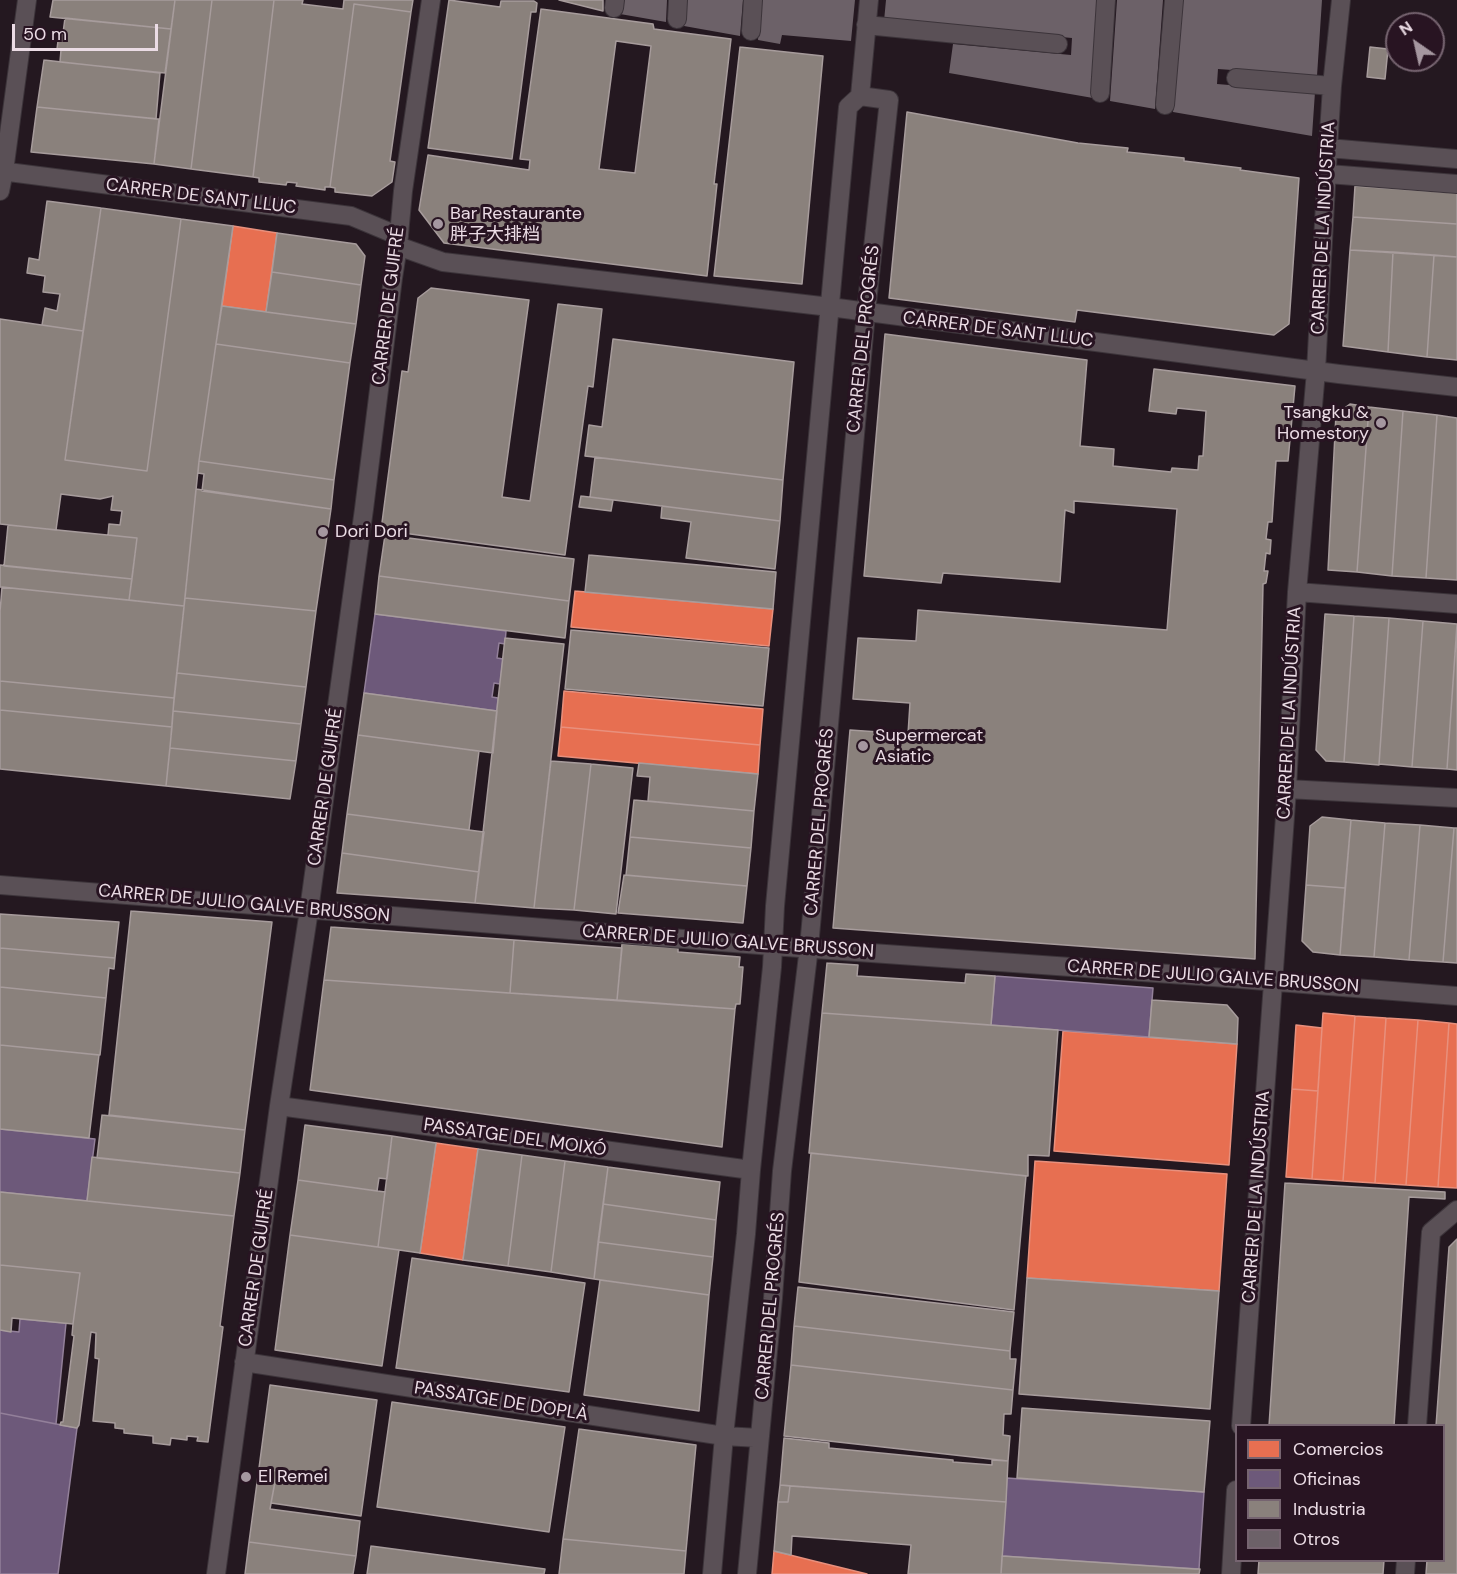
<!DOCTYPE html>
<html>
<head>
<meta charset="utf-8">
<style>
	body { margin:0 }
	#map { position:relative; width:1457px; height:1574px; overflow:hidden; background:#241820; font-family:"DM Sans",sans-serif }
	canvas { display:block }
	.legend { position:absolute; left:1235px; top:1424px; width:210px; height:138px; box-sizing:border-box; background:#281422; border:2px solid #766470; margin:0; padding:8px 10px; list-style:none; font-size:18px; color:#ebdce5 }
	.legend li { display:flex; align-items:center; gap:12px; height:30px }
	.legend b { width:30px; border:2px solid #766470 }
	.north { position:absolute; left:1385px; top:12px; width:60px; height:60px; box-sizing:border-box; background:#281422; border:2px solid #766470; border-radius:50%; rotate:326deg; font-size:16px; font-weight:700; line-height:24px; text-align:center; color:#ebdce5 }
	.north::after { content:''; display:block; margin:auto; width:21px; height:27px; background:#a597a0; clip-path:polygon(50% 0,100% 100%,50% 72%,0 100%) }
	.scale { position:absolute; left:12px; top:24px; width:146px; height:27px; box-sizing:border-box; border:3px solid #ebdce5; border-top:0; padding-left:8px; font-size:18px; line-height:21px; white-space:nowrap; color:#ebdce5; -webkit-text-stroke:4px #281422; paint-order:stroke }
</style>
</head>
<body>
<div id="map">
<canvas width="1457" height="1574"></canvas>
<ul class="legend">
<li><b style="height:16px;background:#e76f51"></b>Comercios</li>
<li><b style="height:16px;background:#6d597a"></b>Oficinas</li>
<li><b style="height:16px;background:#8a817c"></b>Industria</li>
<li><b style="height:16px;background:#6c6168"></b>Otros</li>
</ul>
<div class="north">N</div>
<div class="scale">50 m</div>
</div>
<script>
const c = document.querySelector('canvas').getContext('2d');
c.lineJoin = 'round';
function fill(path, color) { c.fillStyle = color; c.fill(path, 'evenodd'); }
const shape = rows => new Path2D(rows.map(r => 'M' + r).join(''));
function stroke(path, color, width, dash) { c.strokeStyle = color; c.lineWidth = width; c.lineCap = dash ? 'butt' : 'round'; c.setLineDash(dash || []); c.stroke(path); }
function label(font, color, halo, rows, align = 'center') {
  c.font = font + ' "DM Sans","Noto Sans SC",sans-serif'; c.lineWidth = 6; c.setLineDash([]); c.textBaseline = 'middle'; c.strokeStyle = halo; c.fillStyle = color; for (const [text, x, y, turn = 0] of rows) {
    c.save(); c.translate(x, y); c.rotate((+turn || 0) * Math.PI / 180); c.textAlign = isNaN(turn) ? turn : align; if (halo) c.strokeText(text, 0, 0); c.fillText(text, 0, 0); c.restore();
  }
}
const shops = shape([
	[233,226,277,233,266,312,222,306,233,226],
	[575,591,773,609,769,646,571,627,575,591],
	[564,691,763,709,760,745,561,727,564,691],
	[561,727,760,745,758,774,558,756,561,727],
	[1323,1013,1355,1016,1343,1181,1312,1179,1323,1013],
	[1355,1016,1386,1018,1375,1183,1343,1181,1355,1016],
	[1386,1018,1418,1020,1406,1185,1375,1183,1386,1018],
	[1418,1020,1449,1023,1438,1187,1406,1185,1418,1020],
	[1449,1023,1457,1024,1457,1188,1438,1187,1449,1023],
	[1296,1025,1322,1028,1318,1091,1292,1089,1296,1025],
	[1063,1031,1237,1044,1229,1165,1054,1151,1063,1031],
	[1292,1089,1318,1091,1312,1179,1286,1177,1292,1089],
	[436,1143,478,1149,463,1260,420,1253,436,1143],
	[1035,1161,1227,1174,1219,1291,1027,1278,1035,1161],
	[774,1551,814,1561,867,1574,772,1574,774,1551]
]);
fill(shops, '#e76f51');
stroke(shops, '#e8907d', 1.5);
const offices = shape([
	[375,614,506,631,505,644,499,643,497,658,503,659,500,684,494,683,492,697,498,698,497,711,364,693,375,614],
	[995,976,1153,988,1149,1037,991,1025,995,976],
	[0,1129,95,1139,87,1201,0,1192,0,1129],
	[20,1319,66,1323,56,1424,0,1413,0,1330,19,1332,20,1319],
	[0,1413,77,1428,58,1574,0,1574,0,1413],
	[1007,1478,1204,1492,1199,1569,1002,1556,1007,1478]
]);
fill(offices, '#6d597a');
stroke(offices, '#93809a', 1.5);
const industry = shape([
	[53,0,175,0,171,29,50,17,53,0],
	[175,0,212,0,191,169,154,164,175,0],
	[212,0,274,0,253,177,191,169,212,0],
	[274,0,303,0,302,4,343,9,344,0,413,0,411,12,354,4,330,187,325,187,325,190,296,186,297,183,287,182,286,185,259,182,259,178,253,177,274,0],
	[449,0,500,7,501,1,534,1,537,3,536,12,531,12,512,159,428,148,449,0],
	[559,0,603,0,603,11,559,0],
	[354,4,411,12,390,161,395,162,392,182,372,196,335,192,335,188,330,187,354,4],
	[541,9,653,24,654,29,731,39,714,184,717,184,707,276,444,243,419,210,428,155,529,170,530,160,520,159,541,9],
	[616,41,651,46,635,173,599,169,616,41],
	[65,18,171,29,165,73,60,62,61,50,57,49,59,33,63,33,65,18],
	[740,47,823,56,802,284,714,276,740,47],
	[1370,47,1388,49,1385,79,1367,77,1370,47],
	[44,60,160,73,156,119,37,107,44,60],
	[37,107,159,119,154,164,31,152,37,107],
	[907,112,1078,143,1128,148,1127,152,1184,158,1184,161,1241,168,1240,170,1299,178,1289,324,1274,335,1077,310,1075,322,889,298,907,112],
	[1355,186,1457,193,1457,224,1353,217,1355,186],
	[47,201,101,208,83,331,42,325,45,308,57,311,60,294,43,292,45,276,27,273,29,258,39,260,47,201],
	[101,208,181,219,147,471,65,460,101,208],
	[1353,217,1457,224,1457,257,1350,250,1353,217],
	[181,219,233,226,199,461,184,606,129,600,137,538,108,535,109,524,120,525,122,511,111,510,113,496,100,499,61,494,56,530,0,524,0,319,83,331,65,460,147,471,181,219],
	[277,233,356,244,365,256,361,285,272,272,277,233],
	[1350,250,1393,252,1388,352,1343,346,1350,250],
	[1393,252,1434,255,1427,357,1388,352,1393,252],
	[1434,255,1457,257,1457,360,1427,357,1434,255],
	[272,272,361,285,356,324,266,312,272,272],
	[431,288,529,300,502,497,530,501,558,304,602,309,593,387,588,386,565,555,381,530,402,371,408,372,418,298,431,288],
	[222,306,356,324,350,363,216,344,222,306],
	[885,334,1087,360,1080,446,1114,449,1113,466,1171,472,1172,468,1198,470,1199,456,1203,456,1206,411,1177,408,1176,414,1149,411,1154,369,1295,386,1288,461,1276,461,1272,522,1268,522,1266,539,1271,540,1270,554,1266,553,1264,571,1268,571,1266,583,1263,584,1255,959,833,928,850,730,908,734,910,703,853,699,858,638,916,641,918,610,1167,630,1177,509,1074,501,1074,513,1065,510,1060,582,943,573,941,583,864,576,885,334],
	[613,339,794,362,783,480,585,456,589,425,602,427,613,339],
	[216,344,350,363,334,480,199,461,216,344],
	[1350,404,1369,407,1357,572,1328,570,1336,414,1350,404],
	[1369,407,1403,411,1392,576,1357,572,1369,407],
	[1403,411,1437,415,1426,578,1392,576,1403,411],
	[1437,415,1457,418,1457,580,1426,578,1437,415],
	[595,457,783,480,780,521,590,497,595,457],
	[199,461,334,480,331,509,202,491,204,474,198,473,199,461],
	[196,489,331,509,316,611,185,598,196,489],
	[581,496,613,500,611,511,579,507,581,496],
	[662,506,780,521,775,569,686,558,691,522,661,518,662,506],
	[8,525,137,538,132,579,4,566,8,525],
	[385,535,574,559,569,601,379,576,385,535],
	[589,555,776,572,773,609,585,592,589,555],
	[0,565,132,579,129,600,0,587,0,565],
	[379,576,569,601,565,638,375,614,379,576],
	[2,587,184,606,174,698,0,681,0,612,2,587],
	[185,598,316,611,306,687,177,673,185,598],
	[1325,614,1354,616,1344,762,1326,761,1316,750,1325,614],
	[1354,616,1389,618,1379,765,1344,762,1354,616],
	[1389,618,1423,621,1412,767,1379,764,1389,618],
	[1423,621,1457,624,1447,769,1412,767,1423,621],
	[1457,626,1457,770,1447,769,1457,626],
	[571,630,769,648,763,706,565,689,571,630],
	[505,638,564,644,534,908,475,903,505,638],
	[177,673,306,687,301,724,173,711,177,673],
	[0,681,174,698,172,727,0,710,0,681],
	[364,693,497,711,493,753,358,735,364,693],
	[0,710,172,727,166,786,0,769,0,710],
	[173,711,301,724,296,761,170,748,173,711],
	[358,735,479,751,469,830,347,814,358,735],
	[170,748,296,761,290,799,166,786,170,748],
	[551,761,591,764,574,910,534,908,551,761],
	[639,763,758,774,754,811,648,801,650,777,637,776,639,763],
	[591,764,633,768,616,914,574,910,591,764],
	[634,800,754,811,751,848,630,837,634,800],
	[347,814,484,832,479,872,342,853,347,814],
	[1322,817,1351,820,1345,888,1306,885,1310,826,1322,817],
	[1351,820,1385,823,1374,957,1340,955,1351,820],
	[1385,823,1420,825,1409,960,1374,957,1385,823],
	[1420,825,1454,828,1443,962,1409,960,1420,825],
	[1454,828,1457,828,1457,963,1443,962,1454,828],
	[630,837,751,848,747,886,626,875,630,837],
	[342,853,479,872,475,903,337,893,342,853],
	[624,875,747,886,743,923,618,913,624,875],
	[1306,885,1345,888,1340,955,1313,952,1302,941,1306,885],
	[131,911,272,922,245,1130,109,1115,131,911],
	[0,914,119,922,115,958,0,948,0,914],
	[331,927,514,940,510,993,324,980,331,927],
	[514,940,622,948,617,1000,510,993,514,940],
	[622,944,678,948,678,952,740,957,739,967,743,967,740,1004,736,1004,735,1009,617,1000,622,944],
	[0,948,115,958,114,969,109,968,106,998,0,987,0,948],
	[827,963,858,965,857,976,965,983,966,974,995,976,991,1025,822,1013,827,963],
	[324,980,735,1009,722,1147,310,1090,324,980],
	[0,987,106,998,100,1055,0,1045,0,987],
	[1152,1000,1227,1005,1238,1018,1237,1044,1149,1037,1152,1000],
	[822,1013,1058,1030,1049,1156,1028,1155,1028,1176,809,1153,822,1013],
	[0,1045,99,1055,89,1138,0,1129,0,1045],
	[102,1115,245,1130,240,1173,97,1158,102,1115],
	[305,1125,392,1136,387,1179,379,1178,377,1191,298,1180,305,1125],
	[392,1136,436,1143,420,1253,378,1247,392,1136],
	[478,1149,522,1155,508,1266,463,1260,478,1149],
	[811,1153,1026,1176,1014,1310,799,1282,811,1153],
	[522,1155,565,1161,551,1272,508,1266,522,1155],
	[92,1157,240,1173,234,1216,87,1201,92,1157],
	[565,1161,608,1167,594,1279,551,1272,565,1161],
	[608,1167,720,1182,716,1220,603,1204,608,1167],
	[298,1180,385,1192,378,1247,290,1235,298,1180],
	[1285,1183,1445,1192,1445,1199,1409,1197,1394,1426,1269,1426,1285,1183],
	[0,1192,234,1216,220,1326,223,1327,208,1442,197,1441,198,1437,187,1436,187,1440,171,1438,170,1445,153,1443,153,1436,124,1433,124,1429,115,1428,115,1423,93,1421,99,1359,95,1358,96,1333,91,1332,79,1425,77,1428,60,1425,61,1422,63,1422,74,1336,72,1335,73,1324,80,1273,0,1265,0,1192],
	[603,1204,716,1220,713,1257,598,1242,603,1204],
	[290,1235,399,1250,382,1366,275,1350,290,1235],
	[1457,1239,1457,1574,1426,1574,1427,1560,1444,1560,1444,1426,1436,1426,1449,1247,1457,1239],
	[598,1242,713,1257,709,1295,594,1279,598,1242],
	[412,1258,585,1283,569,1392,396,1368,412,1258],
	[0,1265,80,1273,73,1324,12,1318,11,1332,0,1330,0,1265],
	[1027,1278,1219,1291,1210,1409,1019,1394,1027,1278],
	[600,1280,709,1295,699,1411,584,1395,600,1280],
	[798,1287,1014,1312,1010,1351,794,1326,798,1287],
	[794,1326,1010,1351,1010,1359,1016,1359,1013,1390,791,1365,794,1326],
	[791,1365,1013,1390,1011,1414,1004,1414,1003,1435,1010,1436,1008,1461,784,1436,791,1365],
	[270,1385,377,1400,361,1516,271,1503,277,1471,259,1468,270,1385],
	[392,1402,565,1427,549,1532,377,1507,392,1402],
	[1022,1408,1210,1421,1204,1492,1017,1478,1022,1408],
	[579,1429,696,1445,686,1551,563,1539,579,1429],
	[784,1438,829,1443,829,1448,953,1460,953,1462,992,1465,992,1460,1008,1461,1006,1502,780,1485,784,1438],
	[259,1468,277,1471,270,1509,360,1521,356,1556,249,1542,259,1468],
	[780,1485,790,1486,788,1502,778,1502,780,1485],
	[790,1486,1006,1502,1001,1574,908,1574,911,1545,792,1536,791,1555,774,1551,778,1502,788,1502,790,1486],
	[563,1539,686,1551,684,1574,559,1574,563,1539],
	[249,1542,356,1556,353,1574,245,1574,249,1542],
	[371,1546,545,1569,544,1574,367,1574,371,1546],
	[1002,1556,1195,1569,1200,1569,1199,1574,1001,1574,1002,1556],
	[1259,1560,1384,1560,1383,1574,1258,1574,1259,1560]
]);
fill(industry, '#8a817c');
stroke(industry, '#a79c9c', 1.5);
fill(shape([
	[621,0,667,0,666,22,620,14],
	[686,0,743,0,740,36,684,26],
	[761,0,855,0,851,41,782,35,780,44,758,40],
	[886,0,1099,0,1093,98,949,73,953,44,1071,55,1072,38,884,21],
	[1117,0,1163,0,1155,109,1110,101],
	[1181,0,1322,0,1317,76,1218,69,1217,84,1315,92,1312,136,1173,112]
]), '#6c6168');
const minor = shape([
	[614,8,615,0],
	[677,19,678,0],
	[866,25,1058,44],
	[751,31,753,0],
	[1236,78,1332,86],
	[1100,93,1106,0],
	[1165,105,1174,0],
	[1328,148,1457,159],
	[0,171,351,216,399,236],
	[1328,174,1457,184],
	[0,191,4,171,27,0],
	[398,246,443,262,830,307,1339,374,1457,387],
	[1297,592,1457,604],
	[1287,789,1457,798],
	[0,885,772,946,1227,978,1457,996],
	[279,1106,751,1170],
	[244,1362,724,1436,759,1438],
	[1241,1426,1287,789,1297,592,1316,371,1328,148,1332,86,1341,0],
	[1417,1426,1431,1232,1457,1210],
	[216,1574,279,1106,309,910,364,509,393,278,398,246,403,191,431,0],
	[712,1574,724,1436,746,1234,751,1170,772,967,775,906,848,107,860,96,869,0],
	[747,1574,773,1298,782,1171,809,947,866,312,889,100,860,96],
	[1231,1574,1236,1490],
	[1405,1574,1406,1560]
]);
stroke(minor, '#3c343a', 20);
stroke(minor, '#5a5056', 18);
for (const [x, y, r, color] of [
	[438,224,6,"#a597a0"],
	[1381,423,6,"#a597a0"],
	[323,532,6,"#a597a0"],
	[863,746,6,"#a597a0"],
	[246,1477,6,"#a597a0"]
]) { const dot = new Path2D(); dot.arc(x, y, r, 0, 2 * Math.PI); c.fillStyle = color; c.fill(dot); stroke(dot, '#281422', 2); }
label('18px', '#ebdce5', '#281422', [
	["CARRER DE SANT LLUC",201,197,7],
	["CARRER DE LA INDÚSTRIA",1324,228,-87],
	["CARRER DE GUIFRÉ",389,306,-83],
	["CARRER DE SANT LLUC",998,330,7],
	["CARRER DEL PROGRÉS",864,339,-84],
	["CARRER DE LA INDÚSTRIA",1290,713,-87],
	["CARRER DE GUIFRÉ",326,787,-82],
	["CARRER DEL PROGRÉS",820,822,-85],
	["CARRER DE JULIO GALVE BRUSSON",244,904,5],
	["CARRER DE JULIO GALVE BRUSSON",728,942,4],
	["CARRER DE JULIO GALVE BRUSSON",1213,977,4],
	["PASSATGE DEL MOIXÓ",515,1138,8],
	["CARRER DE LA INDÚSTRIA",1257,1197,-86],
	["CARRER DE GUIFRÉ",257,1268,-82],
	["CARRER DEL PROGRÉS",771,1306,-85],
	["PASSATGE DE DOPLÀ",501,1402,9]
]);
label('18px', '#ebdce5', '#281422', [
	["Bar Restaurante",450,214],
	["胖子大排档",450,235],
	["Tsangku &",1369,413,"right"],
	["Homestory",1369,434,"right"],
	["Dori Dori",335,532],
	["Supermercat",875,736],
	["Asiatic",875,757],
	["El Remei",258,1477]
], 'left');
</script>
</body>
</html>
